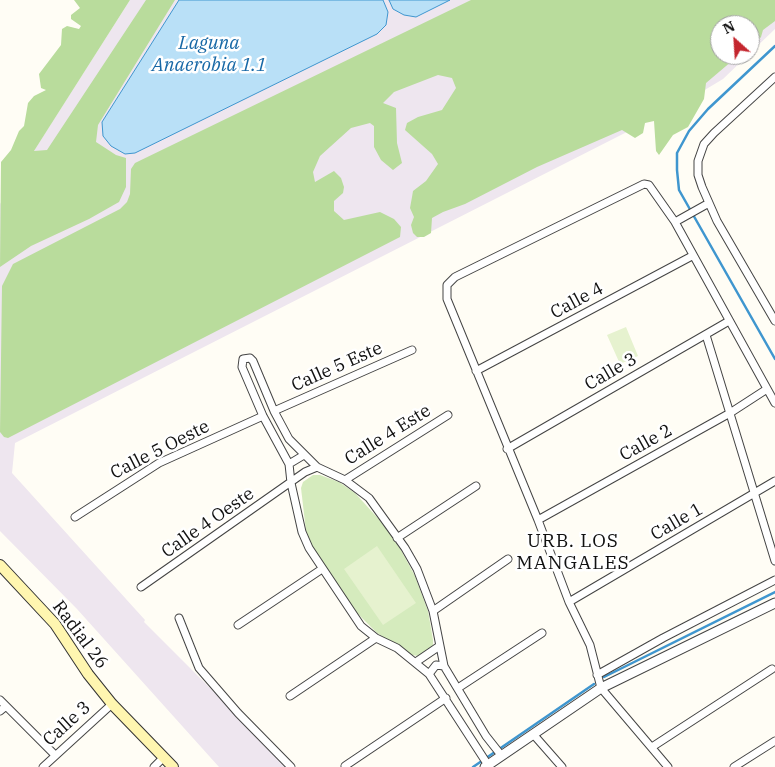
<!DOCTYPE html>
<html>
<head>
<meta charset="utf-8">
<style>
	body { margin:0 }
	#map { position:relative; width:775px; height:767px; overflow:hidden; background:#fffdf5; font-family:"IBM Plex Serif",serif }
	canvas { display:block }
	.north { position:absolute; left:710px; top:15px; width:50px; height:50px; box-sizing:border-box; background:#fff; border:1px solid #a0a0a0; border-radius:50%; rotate:334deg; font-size:14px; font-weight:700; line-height:20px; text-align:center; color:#111 }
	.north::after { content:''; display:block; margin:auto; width:18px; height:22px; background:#c4262e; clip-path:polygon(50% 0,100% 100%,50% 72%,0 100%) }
</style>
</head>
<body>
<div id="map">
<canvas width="775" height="767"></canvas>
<div class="north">N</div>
</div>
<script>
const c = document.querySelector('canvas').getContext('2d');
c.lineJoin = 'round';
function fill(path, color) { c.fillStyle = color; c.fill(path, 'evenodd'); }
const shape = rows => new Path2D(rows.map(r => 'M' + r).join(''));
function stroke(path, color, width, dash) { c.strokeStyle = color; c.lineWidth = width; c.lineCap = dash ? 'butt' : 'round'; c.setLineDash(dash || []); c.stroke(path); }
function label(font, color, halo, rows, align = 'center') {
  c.font = font + ' "IBM Plex Serif",serif'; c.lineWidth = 5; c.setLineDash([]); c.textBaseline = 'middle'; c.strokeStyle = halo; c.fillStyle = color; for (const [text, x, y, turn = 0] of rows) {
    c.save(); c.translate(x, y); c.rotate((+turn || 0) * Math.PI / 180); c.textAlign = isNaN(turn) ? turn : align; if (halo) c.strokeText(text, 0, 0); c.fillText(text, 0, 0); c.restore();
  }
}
fill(shape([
	[130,0,775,0,775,29,750,53,750,25,720,25,720,55,748,55,723,79,678,106,15,443,12,473,145,620,144,622,289,767,219,767,77,609,0,531,0,204]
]), '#eee6ef');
fill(shape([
	[313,475,320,475,339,482,355,493,384,525,401,550,415,576,428,611,433,640,433,645,427,651,418,656,412,655,377,633,351,607,313,549,306,531,301,488,303,482]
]), '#d5ebbd');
fill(shape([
	[74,0,130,0,34,151,47,150,146,0,175,0,98,125,96,142,116,155,126,158,126,187,119,202,89,219,31,246,0,267,1,162,11,150,19,131,24,126,28,103,34,96,46,90,41,88,39,74,61,45,62,29,67,26,79,29,81,26,71,19,71,15,80,8],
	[471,0,775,0,775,21,763,30,761,37,750,47,750,25,720,25,720,55,739,55,706,83,704,99,688,127,673,135,659,155,656,151,654,121,645,123,643,133,635,138,622,130,537,167,465,204,443,212,432,218,431,233,424,237,417,237,413,233,411,225,414,217,410,208,412,197,413,191,426,181,438,164,432,154,405,130,407,123,418,117,442,110,456,88,452,78,438,75,394,92,383,103,396,108,397,143,402,163,393,170,381,160,374,147,374,126,370,123,351,128,320,156,313,172,315,182,334,171,341,178,344,187,343,193,334,201,334,211,344,220,380,212,394,219,401,227,400,237,8,438,4,437,0,432,2,286,13,264,120,209,127,202,130,194,131,169,135,163]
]), '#b9dc9c');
fill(shape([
	[626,327,638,356,620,364,607,335],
	[377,546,416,603,383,625,344,569]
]), '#e6f2cf');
const water = shape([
	[179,0,383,0,388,12,386,25,377,34,135,153,125,154,111,146,103,136,102,122,179,0],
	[389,0,450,0,416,17,404,15,393,9,389,0]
]);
fill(water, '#b9e0f7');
stroke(water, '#3f96cf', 1);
stroke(shape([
	[775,46,708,109,689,131,677,153,677,170,679,190,775,359],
	[604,677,775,592],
	[473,767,594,684]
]), '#3f96cf', 2.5);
const minor = shape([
	[775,77,714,133,704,144,698,161,698,175,702,187,717,221,775,321],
	[675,222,709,203],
	[706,335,775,561],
	[476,371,692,256],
	[274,411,412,350],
	[507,449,729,321],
	[289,464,304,455],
	[345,480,448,415],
	[75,517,159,463,263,416],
	[538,520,730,413,767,389],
	[397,538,476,486],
	[141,587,305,472,317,467],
	[569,602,775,481],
	[433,611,508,559],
	[179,618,199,668,238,713,291,767],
	[238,625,322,569],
	[416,662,438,647],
	[429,674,436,665,444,666],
	[597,675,663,638,775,580],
	[458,688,542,633],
	[290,696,376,638],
	[0,700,55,755],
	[0,711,6,706],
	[533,734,562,767],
	[652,747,772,669],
	[488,765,429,674,397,648,376,638,361,626,309,548,302,532,291,483,289,464,263,416,242,367,243,359,250,358,253,361,274,411,289,439,317,467,345,480,369,498,405,548,417,569,433,611,444,666,486,736,501,755],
	[345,766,446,698],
	[43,767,112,704],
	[154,767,164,757],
	[668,767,601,688,590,645,569,602,538,520,447,299,447,285,455,277,644,184,649,185,675,222,775,403],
	[734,767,775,741]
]);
const tertiary = shape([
	[485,767,601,688,775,603]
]);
const secondary = shape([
	[0,565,55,624,88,674,112,704,173,767]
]);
stroke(minor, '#444', 9);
stroke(tertiary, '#444', 11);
stroke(secondary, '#333', 12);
stroke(minor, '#fff', 7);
stroke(tertiary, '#fff', 9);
stroke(secondary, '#fff6b0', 10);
label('18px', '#111', '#fff', [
	["Calle 4",577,301,-28],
	["Calle 5 Este",337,367,-24],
	["Calle 3",611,372,-30],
	["Calle 4 Este",388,435,-32],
	["Calle 2",646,443,-29],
	["Calle 5 Oeste",160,450,-27],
	["Calle 1",677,522,-30],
	["Calle 4 Oeste",208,523,-35],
	["Radial 26",80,635,53],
	["Calle 3",67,724,-42]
]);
label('italic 19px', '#1768a6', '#fff', [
	["Laguna",209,44],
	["Anaerobia 1.1",209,66]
]);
c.letterSpacing = '1px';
label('19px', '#111', '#fff', [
	["URB. LOS",573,542],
	["MANGALES",573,564]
]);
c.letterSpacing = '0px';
</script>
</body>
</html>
